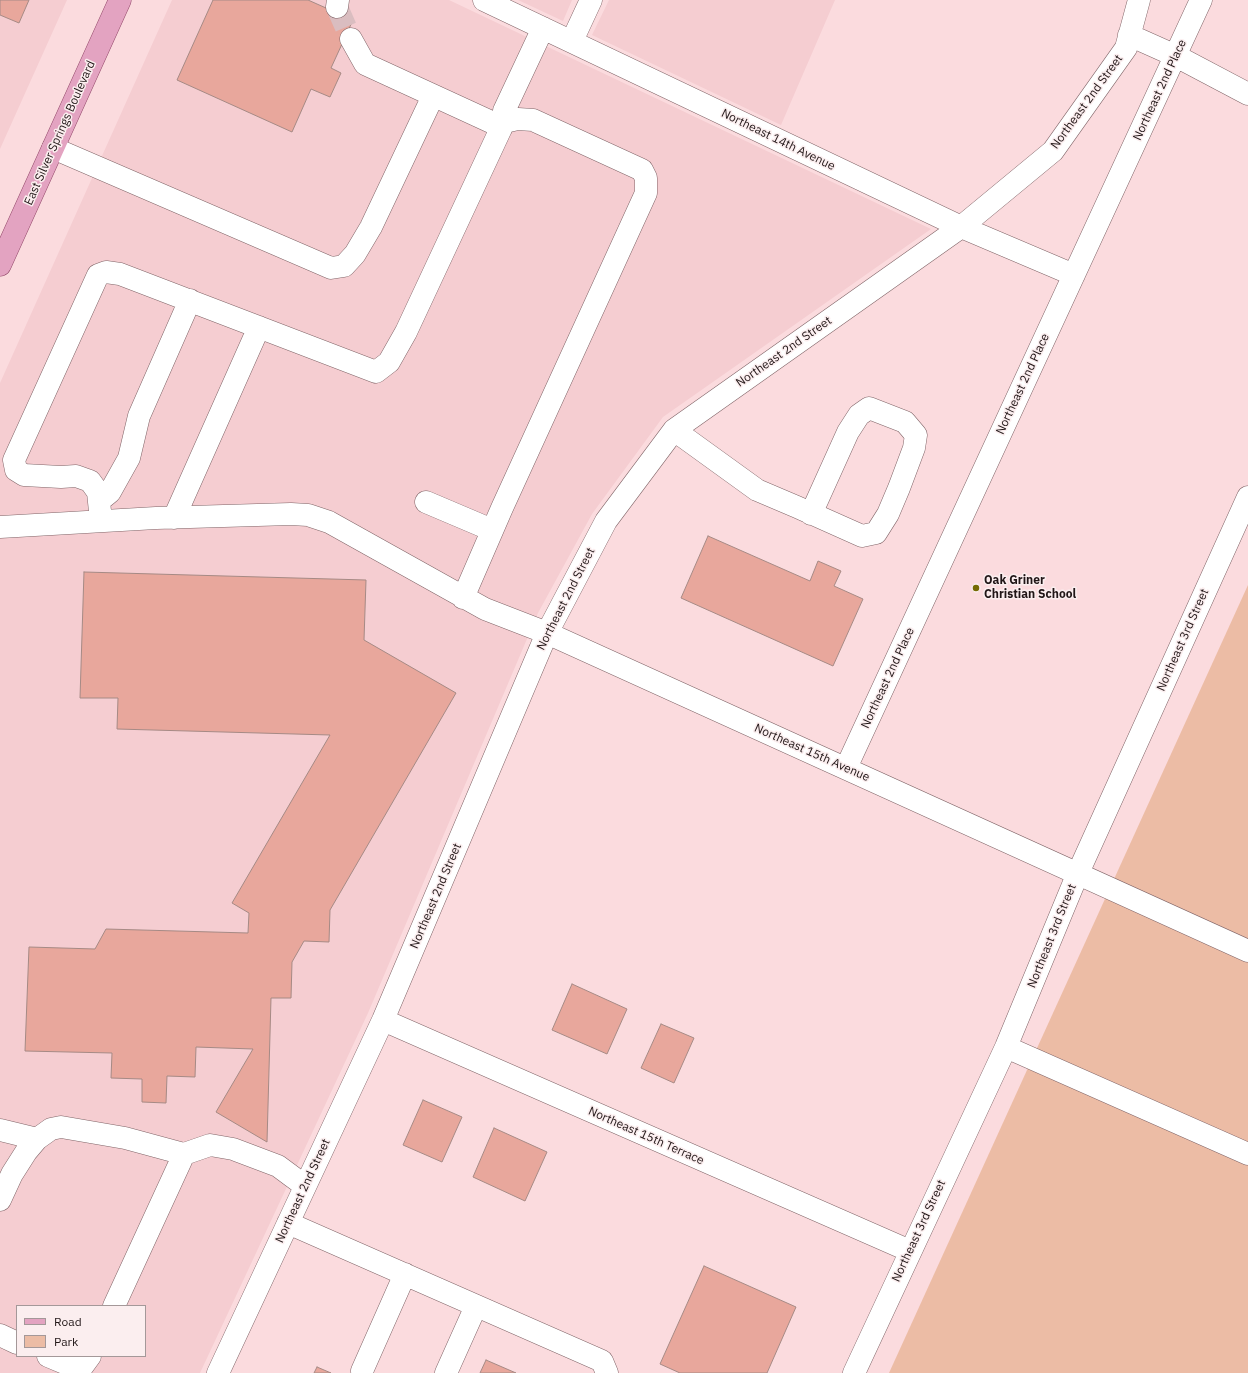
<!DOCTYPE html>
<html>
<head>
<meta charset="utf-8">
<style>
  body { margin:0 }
  #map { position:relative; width:1248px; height:1373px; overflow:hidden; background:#fbdbde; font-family:"IBM Plex Sans",sans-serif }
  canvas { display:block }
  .legend { position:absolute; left:16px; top:1305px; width:130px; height:52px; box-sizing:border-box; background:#fbeeef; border:1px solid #a49899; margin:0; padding:5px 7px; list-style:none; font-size:12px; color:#211617 }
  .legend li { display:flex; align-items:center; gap:8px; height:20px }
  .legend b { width:20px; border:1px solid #a49899 }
</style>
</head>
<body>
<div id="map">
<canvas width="1248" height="1373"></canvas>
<ul class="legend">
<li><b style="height:5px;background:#e3a3c1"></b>Road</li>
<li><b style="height:11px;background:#ecbca5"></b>Park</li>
</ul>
</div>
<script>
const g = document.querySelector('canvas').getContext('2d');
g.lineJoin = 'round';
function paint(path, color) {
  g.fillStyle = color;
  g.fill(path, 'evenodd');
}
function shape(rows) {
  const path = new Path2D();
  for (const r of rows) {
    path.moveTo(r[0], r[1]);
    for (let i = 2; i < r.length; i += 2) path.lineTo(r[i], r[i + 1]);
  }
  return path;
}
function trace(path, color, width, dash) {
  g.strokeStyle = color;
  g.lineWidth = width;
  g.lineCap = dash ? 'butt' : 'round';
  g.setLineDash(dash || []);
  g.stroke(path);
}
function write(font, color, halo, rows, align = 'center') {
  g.font = font + ' "IBM Plex Sans",sans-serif';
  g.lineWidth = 3;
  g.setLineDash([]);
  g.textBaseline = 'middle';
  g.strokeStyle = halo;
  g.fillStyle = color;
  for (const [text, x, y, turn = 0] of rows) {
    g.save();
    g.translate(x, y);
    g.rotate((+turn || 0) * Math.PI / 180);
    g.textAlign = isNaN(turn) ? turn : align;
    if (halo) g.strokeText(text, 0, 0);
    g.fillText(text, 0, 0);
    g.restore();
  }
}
paint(shape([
  [0,0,67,0,0,149],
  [172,0,449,0,931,229,663,417,592,514,538,613,368,1013,200,1373,0,1373,0,383],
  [17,1306,145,1306,145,1356,17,1356],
  [518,0,572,0,563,21],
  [609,0,835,0,781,125,592,35]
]), '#f5cdd1');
paint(shape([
  [1248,585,1248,1373,889,1373]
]), '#ecbca5');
const building = shape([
  [0,0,29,0,19,23,0,15,0,0],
  [213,0,308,0,353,20,331,68,341,73,330,97,311,89,292,132,177,80,213,0],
  [708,536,810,581,818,561,841,571,834,586,863,599,833,666,681,598,708,536],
  [84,572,366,580,364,640,456,693,330,910,329,942,304,941,292,962,291,998,271,998,267,1142,216,1112,253,1049,196,1047,195,1077,167,1076,166,1103,142,1102,142,1079,111,1078,112,1053,25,1051,29,947,95,949,106,929,248,933,249,913,232,903,330,735,117,729,118,698,80,698,84,572],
  [572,984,627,1009,607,1054,552,1030,572,984],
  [661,1024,694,1038,674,1083,641,1068,661,1024],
  [423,1100,462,1117,442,1162,403,1145,423,1100],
  [494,1128,547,1152,525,1201,473,1177,494,1128],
  [704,1266,796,1307,767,1373,680,1373,660,1364,704,1266],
  [486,1360,516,1373,480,1373,486,1360],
  [317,1367,331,1373,314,1373,317,1367]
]);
paint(building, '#e8a79c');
trace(building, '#a68a85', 1);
trace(shape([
  [337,7,351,39]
]), '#dabdc0', 22, [22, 11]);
const minor = shape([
  [484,0,961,227,1074,275],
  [337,7,338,0],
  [1129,35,1176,56,1248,94],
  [351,39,365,64,502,127,504,111,543,28],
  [572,41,591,0],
  [53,148,331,268,344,266,355,254,371,227,433,96],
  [674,430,757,490,797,507,862,536,876,533,888,514,899,488,914,448,916,435,905,422,869,408,859,415,848,432,811,514],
  [99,501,110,492,129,458,139,416,190,300],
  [426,502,492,530],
  [174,518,259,327],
  [101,521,98,492,90,481,76,476,61,477,24,475,16,470,14,460,98,275,106,272,120,274,376,372,389,362,406,332,504,122,518,119,533,120,642,170,646,178,646,193,502,508,463,598],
  [0,527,156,518,291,514,308,515,329,522,485,609,547,633,1248,951],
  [846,768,1201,0],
  [383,1020,910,1251],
  [1006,1047,1248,1154],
  [0,1130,37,1139],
  [0,1200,12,1174,26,1152,37,1139,51,1129,61,1127,125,1138,184,1154,210,1145,233,1149,278,1166,305,1186],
  [288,1223,602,1361,607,1373],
  [114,1306,184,1154],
  [0,1335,17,1343],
  [48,1356,74,1367,82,1367,90,1356],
  [362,1371,405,1274],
  [218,1373,383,1020,547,633,606,521,674,430,961,227,1053,151,1126,48,1139,0],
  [446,1373,476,1306],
  [854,1373,1006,1047,1078,873,1248,497]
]);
const major = shape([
  [0,265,120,0]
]);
trace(minor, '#806568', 23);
trace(major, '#93496a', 23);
trace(minor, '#fff', 22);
trace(major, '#e3a3c1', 22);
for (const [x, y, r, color] of [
  [976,588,4,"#756a02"]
]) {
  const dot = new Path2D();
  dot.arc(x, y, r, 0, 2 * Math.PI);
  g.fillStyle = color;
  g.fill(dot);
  trace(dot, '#fbeeef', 1.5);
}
write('12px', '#211617', '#fbeeef', [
  ["Northeast 2nd Place",1160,90,-65],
  ["Northeast 2nd Street",1087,102,-54],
  ["East Silver Springs Boulevard",60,133,-66],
  ["Northeast 14th Avenue",778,140,26],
  ["Northeast 2nd Street",784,352,-35],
  ["Northeast 2nd Place",1023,384,-65],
  ["Northeast 2nd Street",566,599,-63],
  ["Northeast 3rd Street",1183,640,-66],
  ["Northeast 2nd Place",888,678,-65],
  ["Northeast 15th Avenue",812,753,24],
  ["Northeast 2nd Street",436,896,-67],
  ["Northeast 3rd Street",1052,936,-68],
  ["Northeast 15th Terrace",646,1136,24],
  ["Northeast 2nd Street",303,1191,-65],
  ["Northeast 3rd Street",919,1231,-65]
]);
write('bold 12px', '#211617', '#fbeeef', [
  ["Oak Griner",984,581],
  ["Christian School",984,595]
], 'left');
</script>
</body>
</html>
